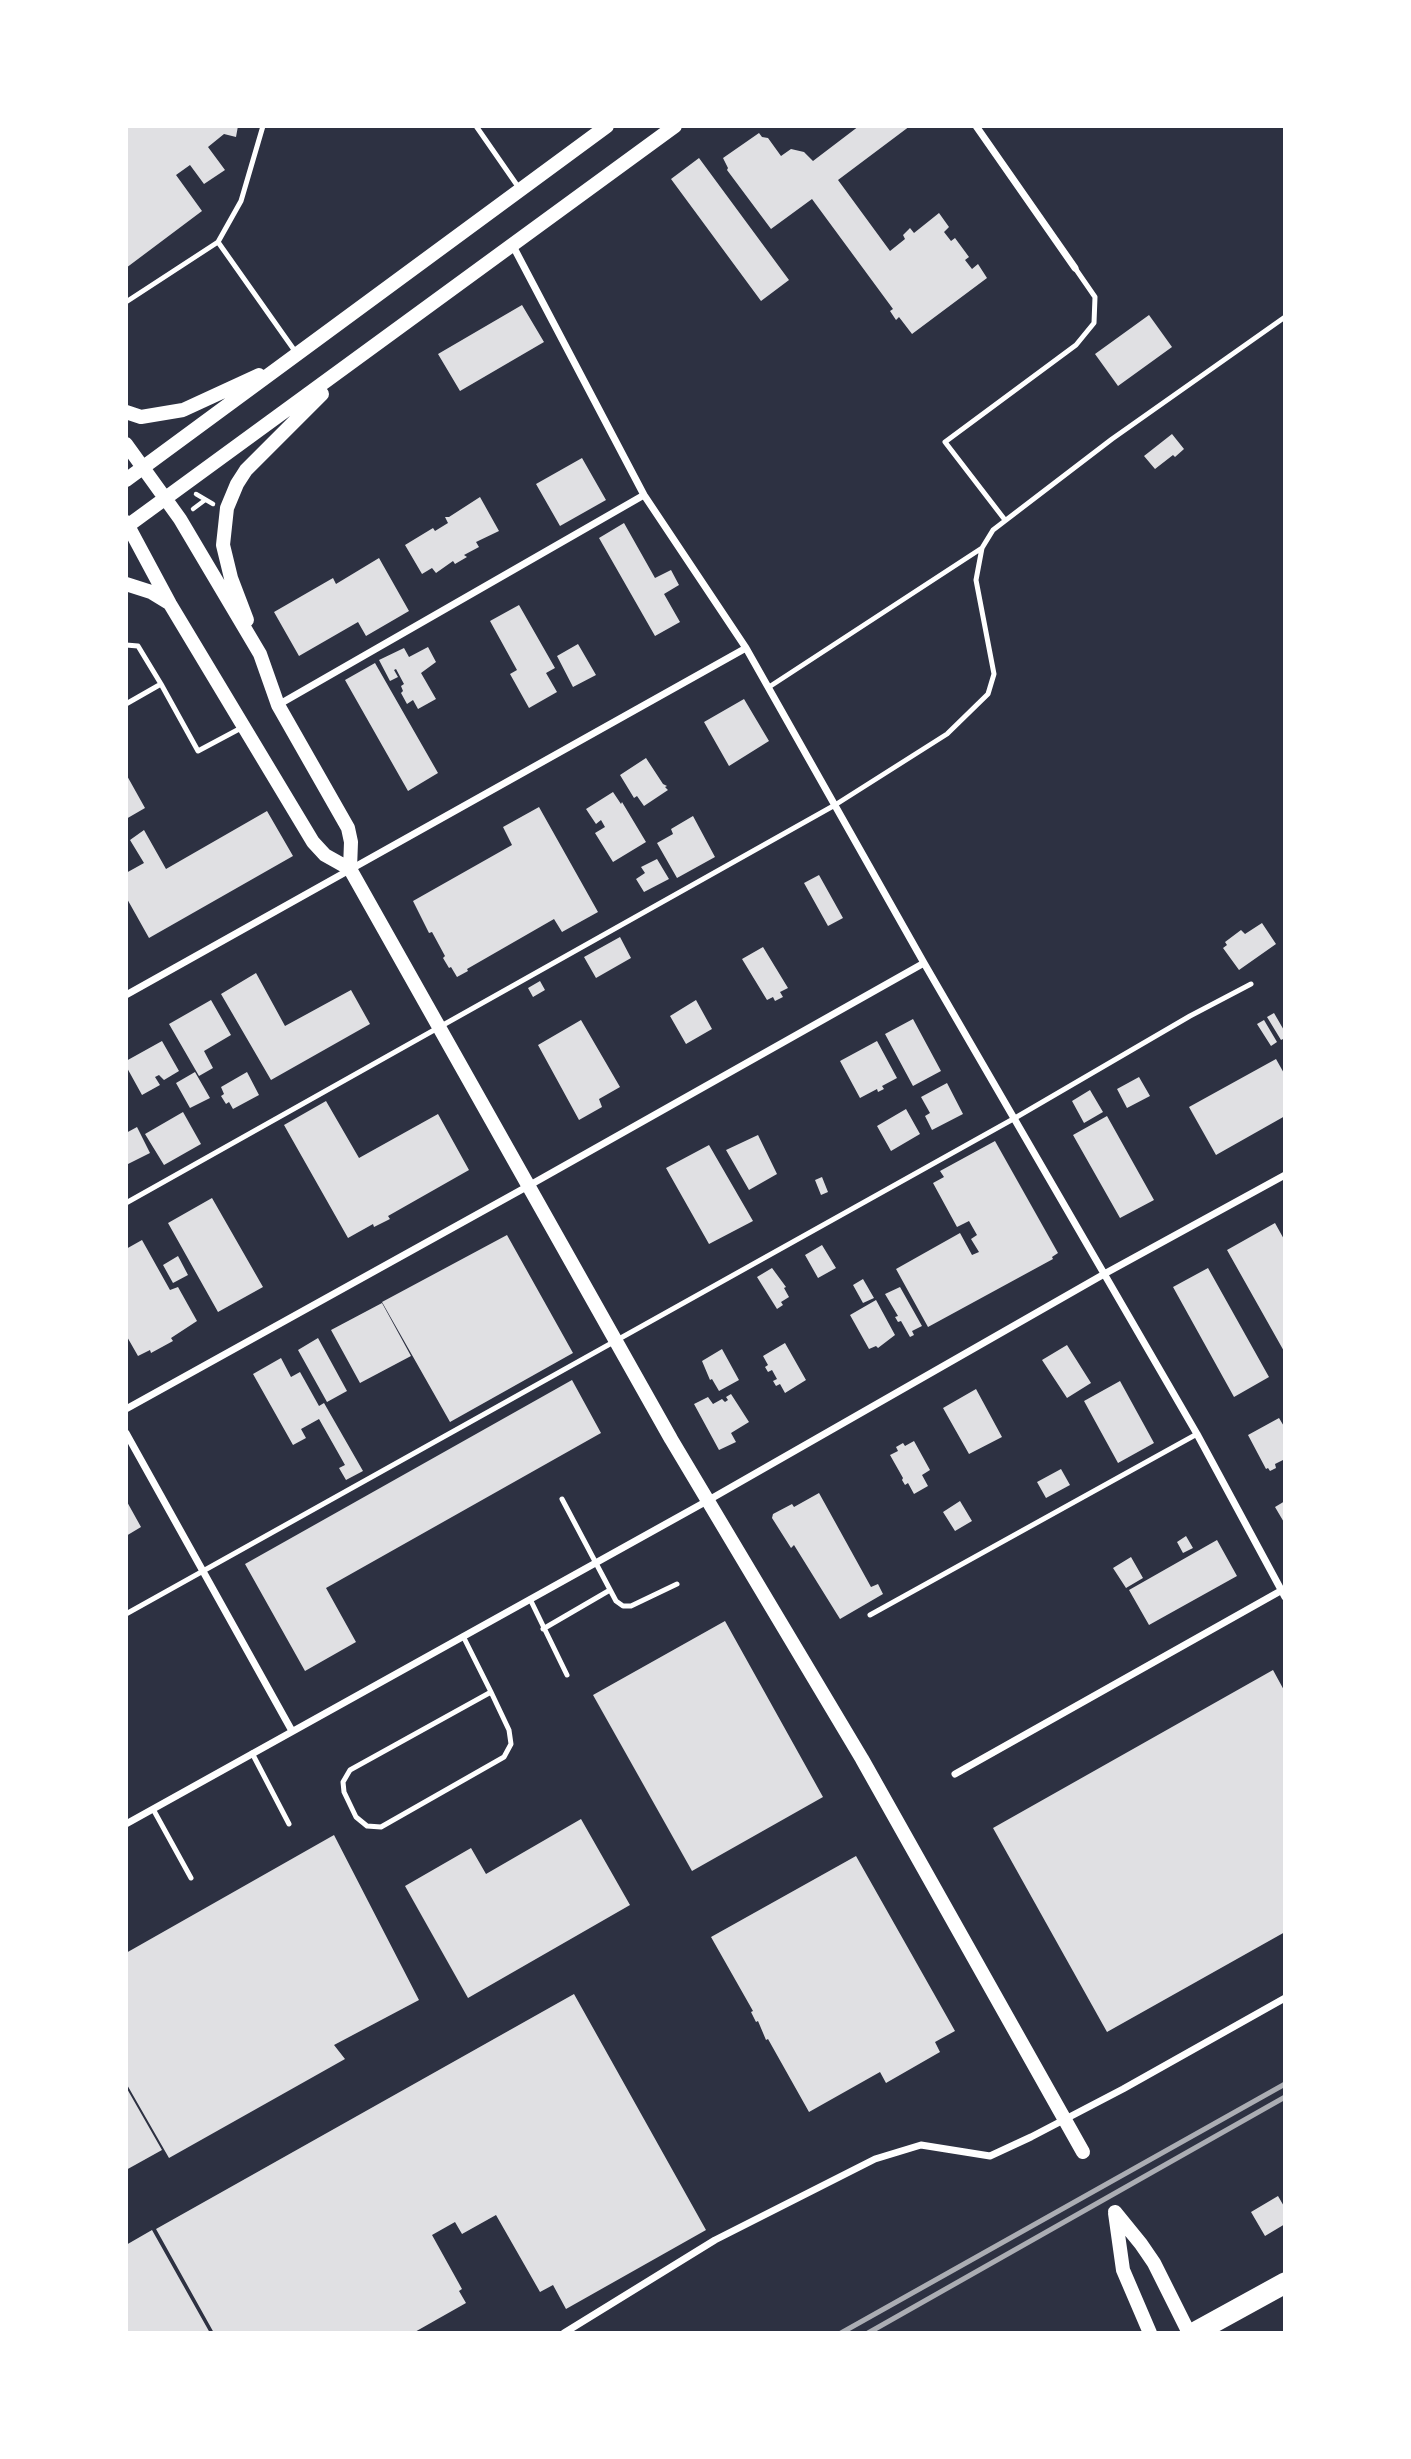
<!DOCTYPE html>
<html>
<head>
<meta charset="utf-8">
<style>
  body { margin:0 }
  #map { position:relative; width:1411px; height:2459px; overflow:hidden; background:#2d3142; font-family:"Fira Sans",sans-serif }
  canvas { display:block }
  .frame { position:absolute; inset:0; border:128px solid #fff; pointer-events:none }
</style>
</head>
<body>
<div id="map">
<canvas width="1411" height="2459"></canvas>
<div class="frame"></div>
</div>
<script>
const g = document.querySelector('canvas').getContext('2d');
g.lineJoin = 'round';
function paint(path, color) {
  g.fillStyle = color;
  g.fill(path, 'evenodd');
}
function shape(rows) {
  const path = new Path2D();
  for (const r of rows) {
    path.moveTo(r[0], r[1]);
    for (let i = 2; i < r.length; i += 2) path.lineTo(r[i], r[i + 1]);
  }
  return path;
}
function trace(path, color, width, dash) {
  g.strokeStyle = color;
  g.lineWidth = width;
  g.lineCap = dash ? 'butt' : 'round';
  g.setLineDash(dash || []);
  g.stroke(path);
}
paint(shape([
  [126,126,238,126,236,137,224,134,208,147,225,170,204,184,190,165,176,175,202,211,126,268],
  [859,126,910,126,838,180,890,251,905,239,903,235,910,228,914,233,939,213,949,227,944,232,951,241,955,238,969,257,965,260,972,269,978,264,987,278,912,334,899,317,896,320,890,311,893,309,812,199,771,229,727,170,728,168,723,158,759,133,762,137,768,138,781,156,791,149,804,152,813,161],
  [699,158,789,280,761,301,671,179],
  [522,305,544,342,460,391,438,354],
  [1149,315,1172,347,1118,386,1095,354],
  [1172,434,1184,449,1175,457,1173,455,1155,469,1144,456],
  [582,458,606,500,560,526,536,484],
  [480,497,499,531,476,542,479,547,464,555,467,557,455,564,453,561,436,573,432,568,422,574,405,545,433,528,435,531,448,523,445,517,449,517],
  [624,523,655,578,671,570,679,585,664,594,680,622,655,636,599,538],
  [379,558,409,611,366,636,358,622,299,656,274,612,333,578,336,584],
  [519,605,555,668,546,673,557,692,529,708,510,674,517,670,490,621],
  [578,644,596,675,573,687,557,656],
  [428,647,436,662,421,673,436,699,418,709,413,700,407,704,401,693,403,691,401,686,404,684,396,669,394,670,398,677,390,681,379,660,404,648,409,657],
  [375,663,438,773,408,791,345,680],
  [744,699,769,741,729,766,704,722],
  [646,758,663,784,667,786,665,787,668,790,644,806,637,796,634,798,620,775],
  [126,774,145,808,126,819],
  [613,792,621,804,622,802,646,842,613,862,595,833,605,827,601,820,596,824,586,809],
  [539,807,598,912,562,932,554,919,467,969,468,971,457,977,451,967,449,968,443,958,445,956,432,932,429,933,413,901,512,845,503,827],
  [267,811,293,856,149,938,126,897,126,873,144,863,130,840,144,830,166,869],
  [693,816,715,857,677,878,657,843,673,834,671,829],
  [657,859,669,879,644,892,636,879,645,873,641,867],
  [819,875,843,918,828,926,804,883],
  [1262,923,1276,944,1239,970,1223,948,1227,945,1225,942,1241,930,1245,934],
  [620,937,631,958,596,978,584,957],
  [763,947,788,988,780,992,783,997,775,1001,773,997,767,1000,742,959],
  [256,973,285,1026,351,990,370,1024,271,1080,221,994],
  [540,981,545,990,533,997,528,988],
  [211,1000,231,1035,204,1051,213,1068,199,1076,169,1024],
  [696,1000,712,1029,686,1044,670,1016],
  [1274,1013,1285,1032,1285,1038,1281,1040,1267,1017],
  [913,1019,941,1071,913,1086,885,1034],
  [581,1020,620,1087,599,1099,602,1107,579,1120,538,1045],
  [1264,1020,1277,1042,1271,1046,1257,1024],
  [162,1041,179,1071,164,1080,159,1075,155,1077,160,1085,142,1095,126,1066,126,1061],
  [877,1041,897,1078,882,1086,884,1089,878,1092,877,1089,860,1098,840,1061],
  [1276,1059,1285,1075,1285,1116,1216,1155,1189,1107],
  [195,1072,210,1098,190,1108,176,1083],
  [247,1072,259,1095,233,1109,229,1102,226,1104,221,1096,224,1094,221,1087],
  [1139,1077,1150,1096,1127,1108,1117,1089],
  [947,1083,963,1114,932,1130,925,1116,930,1113,921,1097],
  [1090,1090,1103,1112,1084,1123,1072,1101],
  [326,1101,359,1158,438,1114,469,1170,388,1216,390,1219,374,1227,373,1224,348,1238,284,1125],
  [906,1109,920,1134,891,1151,877,1126],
  [183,1112,201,1144,164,1165,145,1134],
  [1107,1116,1154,1200,1120,1218,1073,1135],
  [137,1127,150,1153,126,1165,126,1133],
  [758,1135,777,1174,749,1190,726,1150],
  [995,1141,1058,1253,1052,1257,1053,1259,928,1327,896,1269,960,1233,972,1255,979,1252,971,1239,977,1235,969,1221,957,1227,933,1183,944,1177,940,1171],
  [709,1145,753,1221,709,1244,666,1168],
  [822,1177,828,1192,821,1195,815,1180],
  [212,1198,263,1287,218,1312,168,1223],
  [1275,1223,1285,1241,1285,1353,1227,1250],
  [507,1235,573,1353,450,1422,382,1302],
  [142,1240,170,1290,178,1287,197,1321,171,1338,173,1341,151,1353,150,1350,138,1356,126,1335,126,1249],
  [822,1245,836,1268,818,1278,805,1255],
  [178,1256,188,1275,173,1283,163,1265],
  [772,1268,786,1287,784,1288,789,1297,781,1302,783,1305,777,1309,757,1277],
  [1208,1268,1269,1377,1234,1397,1173,1287],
  [863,1279,874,1298,863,1303,853,1285],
  [900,1287,922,1326,912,1331,914,1335,910,1337,901,1321,898,1322,895,1317,898,1316,885,1294],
  [876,1300,895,1335,878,1348,876,1346,869,1349,850,1315],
  [382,1303,411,1356,360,1383,331,1330],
  [318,1338,347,1391,327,1402,298,1350],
  [785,1343,806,1380,785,1393,780,1384,776,1386,773,1381,777,1379,772,1370,768,1372,765,1367,768,1365,763,1356],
  [1067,1345,1091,1383,1067,1398,1042,1360],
  [722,1349,739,1380,719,1391,712,1379,710,1380,702,1361],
  [281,1358,291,1377,300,1372,319,1406,324,1403,363,1471,346,1480,339,1468,345,1465,319,1419,301,1429,306,1438,293,1445,253,1374],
  [572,1380,601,1433,326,1588,356,1642,305,1671,245,1564],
  [1120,1381,1154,1443,1118,1463,1084,1401],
  [976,1389,1002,1437,969,1454,943,1408],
  [731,1394,749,1422,731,1433,736,1442,719,1450,694,1404,708,1397,713,1404,722,1399,725,1402,728,1400,726,1397],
  [1279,1418,1285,1428,1285,1459,1275,1464,1276,1468,1270,1471,1268,1468,1266,1469,1248,1435],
  [914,1441,930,1470,922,1475,928,1486,914,1494,908,1483,905,1485,902,1480,903,1478,890,1455,898,1451,896,1447,903,1443,905,1446],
  [1061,1469,1070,1485,1046,1498,1037,1482],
  [819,1493,871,1587,878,1584,883,1594,840,1619,794,1545,791,1548,772,1518,773,1514,792,1504,794,1507],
  [126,1500,141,1527,126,1536],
  [960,1501,972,1521,955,1531,943,1512],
  [1285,1501,1285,1524,1275,1507],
  [1186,1536,1193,1548,1183,1553,1177,1542],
  [1217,1540,1237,1576,1149,1625,1129,1590],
  [1131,1557,1143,1578,1126,1588,1113,1568],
  [725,1621,823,1797,692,1871,593,1695],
  [1273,1670,1285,1692,1285,1932,1107,2032,993,1828],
  [581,1819,630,1905,468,1998,405,1886,471,1848,486,1874],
  [334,1835,419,2000,334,2045,345,2059,169,2158,126,2083,126,1953],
  [856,1856,955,2031,935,2042,940,2052,886,2083,880,2072,809,2112,768,2039,766,2040,758,2021,756,2022,751,2012,753,2011,711,1937],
  [574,1994,706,2230,566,2309,553,2285,540,2292,496,2215,462,2234,455,2222,432,2235,462,2289,459,2291,466,2303,413,2333,214,2333,156,2229],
  [126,2087,162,2150,126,2170],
  [1278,2196,1285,2208,1285,2224,1265,2236,1251,2212],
  [152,2230,210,2333,126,2333,126,2245]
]), '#e0e0e3');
trace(shape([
  [196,494,213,504],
  [193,509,205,500]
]), '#fff', 4.5);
trace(shape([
  [476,126,519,188],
  [218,242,297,354],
  [126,302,218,242,241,201,263,126],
  [1005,520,945,442,1076,345,1094,323,1095,297,1075,268],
  [126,645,138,646,161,684],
  [769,687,982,548],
  [126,704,161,684,198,751,243,727],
  [126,1203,835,805,947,734,988,694,994,674,976,580,982,548,993,530,1112,439,1285,317],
  [562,1499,616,1601,623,1606,631,1606,677,1584],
  [530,1599,567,1675],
  [126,1614,1015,1118,1190,1016,1251,984],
  [870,1615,1197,1434],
  [543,1629,610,1590],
  [463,1636,491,1692,509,1730,511,1744,504,1757,381,1827,367,1826,356,1817,344,1792,343,1782,350,1770,491,1692],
  [252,1753,289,1824],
  [153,1809,191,1878]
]), '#fff', 5);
trace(shape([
  [976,126,1075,268],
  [513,246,644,495,746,648,924,963,1197,1434,1285,1597],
  [278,705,644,495],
  [126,995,746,648],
  [126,1409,530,1185,924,963],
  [126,1433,292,1731],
  [955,1774,1284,1589],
  [126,1824,707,1501,1106,1273,1285,1175],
  [564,2333,715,2240,875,2159,921,2145,990,2156,1031,2137,1123,2089,1285,1998]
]), '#fff', 7);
trace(shape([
  [126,412,141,417,183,410,259,375],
  [126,444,180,519,260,654,278,705,348,828,351,842,350,869,671,1439,862,1759,1083,2152],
  [126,480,607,126],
  [126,522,170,604,313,842,325,855,350,869],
  [126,527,675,126],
  [126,584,151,592,169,603],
  [247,620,231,578,223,545,227,508,237,484,246,470,322,394],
  [1115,2212,1141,2244,1154,2263,1189,2333],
  [1115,2213,1123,2270,1150,2333]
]), '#fff', 14);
trace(shape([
  [1194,2333,1285,2283]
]), '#fff', 21);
trace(shape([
  [841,2333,1285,2084],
  [868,2333,1285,2097]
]), '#abadb3', 5);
</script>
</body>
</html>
